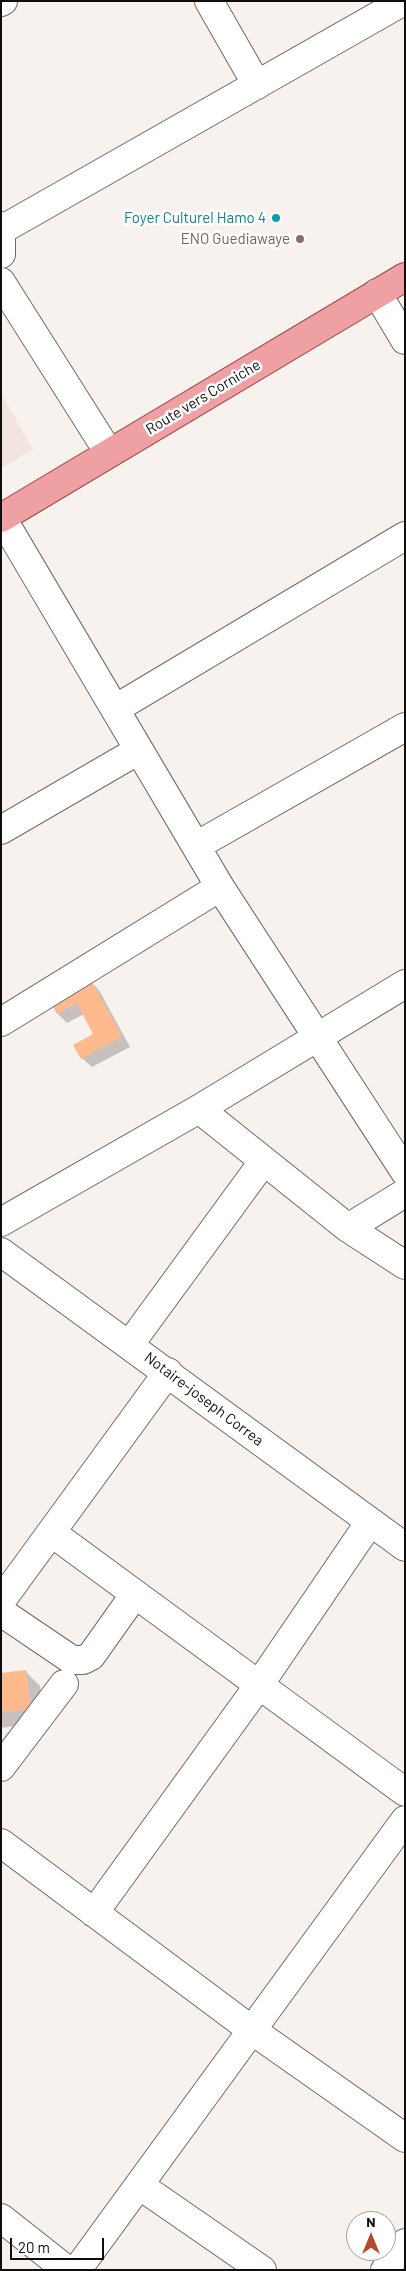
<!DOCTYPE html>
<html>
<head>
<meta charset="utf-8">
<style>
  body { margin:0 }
  #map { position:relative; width:406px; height:2271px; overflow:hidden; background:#f8f2ef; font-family:Barlow,sans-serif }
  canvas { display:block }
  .frame { position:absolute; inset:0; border:2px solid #0f0e0d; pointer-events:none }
  .north { position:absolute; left:346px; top:2211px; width:50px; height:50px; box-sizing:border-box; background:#fff; border:1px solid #9f9f9e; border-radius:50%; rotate:0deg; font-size:14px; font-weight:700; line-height:20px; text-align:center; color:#0f0e0d }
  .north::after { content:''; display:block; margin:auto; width:18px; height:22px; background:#b34b28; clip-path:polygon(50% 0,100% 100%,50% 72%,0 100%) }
  .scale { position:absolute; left:10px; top:2238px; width:94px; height:22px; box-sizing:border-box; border:2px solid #0f0e0d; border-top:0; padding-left:6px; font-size:15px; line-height:18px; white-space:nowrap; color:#0f0e0d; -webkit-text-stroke:4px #fff; paint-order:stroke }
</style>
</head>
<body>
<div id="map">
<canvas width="406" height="2271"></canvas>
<div class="frame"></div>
<div class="north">N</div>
<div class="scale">20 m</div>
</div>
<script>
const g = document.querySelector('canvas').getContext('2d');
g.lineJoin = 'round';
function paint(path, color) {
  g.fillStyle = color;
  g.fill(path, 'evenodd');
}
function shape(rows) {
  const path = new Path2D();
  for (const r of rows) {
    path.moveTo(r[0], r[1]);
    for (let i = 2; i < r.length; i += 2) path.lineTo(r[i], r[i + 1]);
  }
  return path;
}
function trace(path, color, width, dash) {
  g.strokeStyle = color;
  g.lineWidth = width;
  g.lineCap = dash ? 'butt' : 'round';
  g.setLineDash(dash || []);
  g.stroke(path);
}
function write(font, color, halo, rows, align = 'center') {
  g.font = font + ' Barlow,sans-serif';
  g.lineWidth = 5;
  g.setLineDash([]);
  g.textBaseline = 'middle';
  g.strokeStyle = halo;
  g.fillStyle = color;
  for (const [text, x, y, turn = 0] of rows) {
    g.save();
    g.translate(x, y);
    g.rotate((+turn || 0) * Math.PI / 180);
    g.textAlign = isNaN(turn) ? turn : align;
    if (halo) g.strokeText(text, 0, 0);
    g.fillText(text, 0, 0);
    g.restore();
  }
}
paint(shape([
  [1,393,33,450,1,468]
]), '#f2e5de');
paint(shape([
  [89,980,99,990,130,1047,92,1067,82,1058,95,1035,84,1014,67,1023,58,1014,51,1000],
  [26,1672,40,1686,44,1722,1,1728,1,1674]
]), '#0003');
paint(shape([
  [90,978,122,1037,81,1059,73,1045,93,1034,77,1003,57,1014,49,1000],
  [26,1670,31,1709,1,1712,1,1673]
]), '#feba8d');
const minor = shape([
  [209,1,257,85],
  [1,2,3,1],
  [1,226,1,254],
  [3,229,404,1],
  [1,282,109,453],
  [377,293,405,340],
  [2,518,220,887,405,1172],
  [115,709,405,536],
  [1,830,139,750],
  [196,846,405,727],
  [1,1022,220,887],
  [199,1109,348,1228,405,1265],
  [1,1222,199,1109,405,984],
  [348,1228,405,1193],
  [1,1252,405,1547],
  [130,1344,263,1162],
  [52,1533,405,1792],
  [1,1601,168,1372],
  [1,1612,72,1660,83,1660,91,1656,135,1594],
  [1,1767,64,1684],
  [1,1843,253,2031,405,2138],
  [94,1913,259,1685,370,1522],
  [139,2185,262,2270],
  [1,2218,67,2270],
  [77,2270,405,1820],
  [385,2270,405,2243]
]);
const major = shape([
  [1,518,405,277]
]);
trace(minor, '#6f6a67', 30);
trace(major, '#9a4346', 30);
trace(minor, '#fff', 28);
trace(major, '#efa0a2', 28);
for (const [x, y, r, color] of [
  [276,218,5,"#0f9aa8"],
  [300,239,5,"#8d6e63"]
]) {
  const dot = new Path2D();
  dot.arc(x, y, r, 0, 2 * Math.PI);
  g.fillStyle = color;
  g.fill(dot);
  trace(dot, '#fff', 2);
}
write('15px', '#0d838f', '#fff', [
  ["Foyer Culturel Hamo 4",266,218]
], 'right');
write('15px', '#785e54', '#fff', [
  ["ENO Guediawaye",290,239]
], 'right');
write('15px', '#0f0e0d', '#fff', [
  ["Route vers Corniche",203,397,-31],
  ["Notaire-joseph Correa",204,1399,37]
]);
</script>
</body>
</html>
